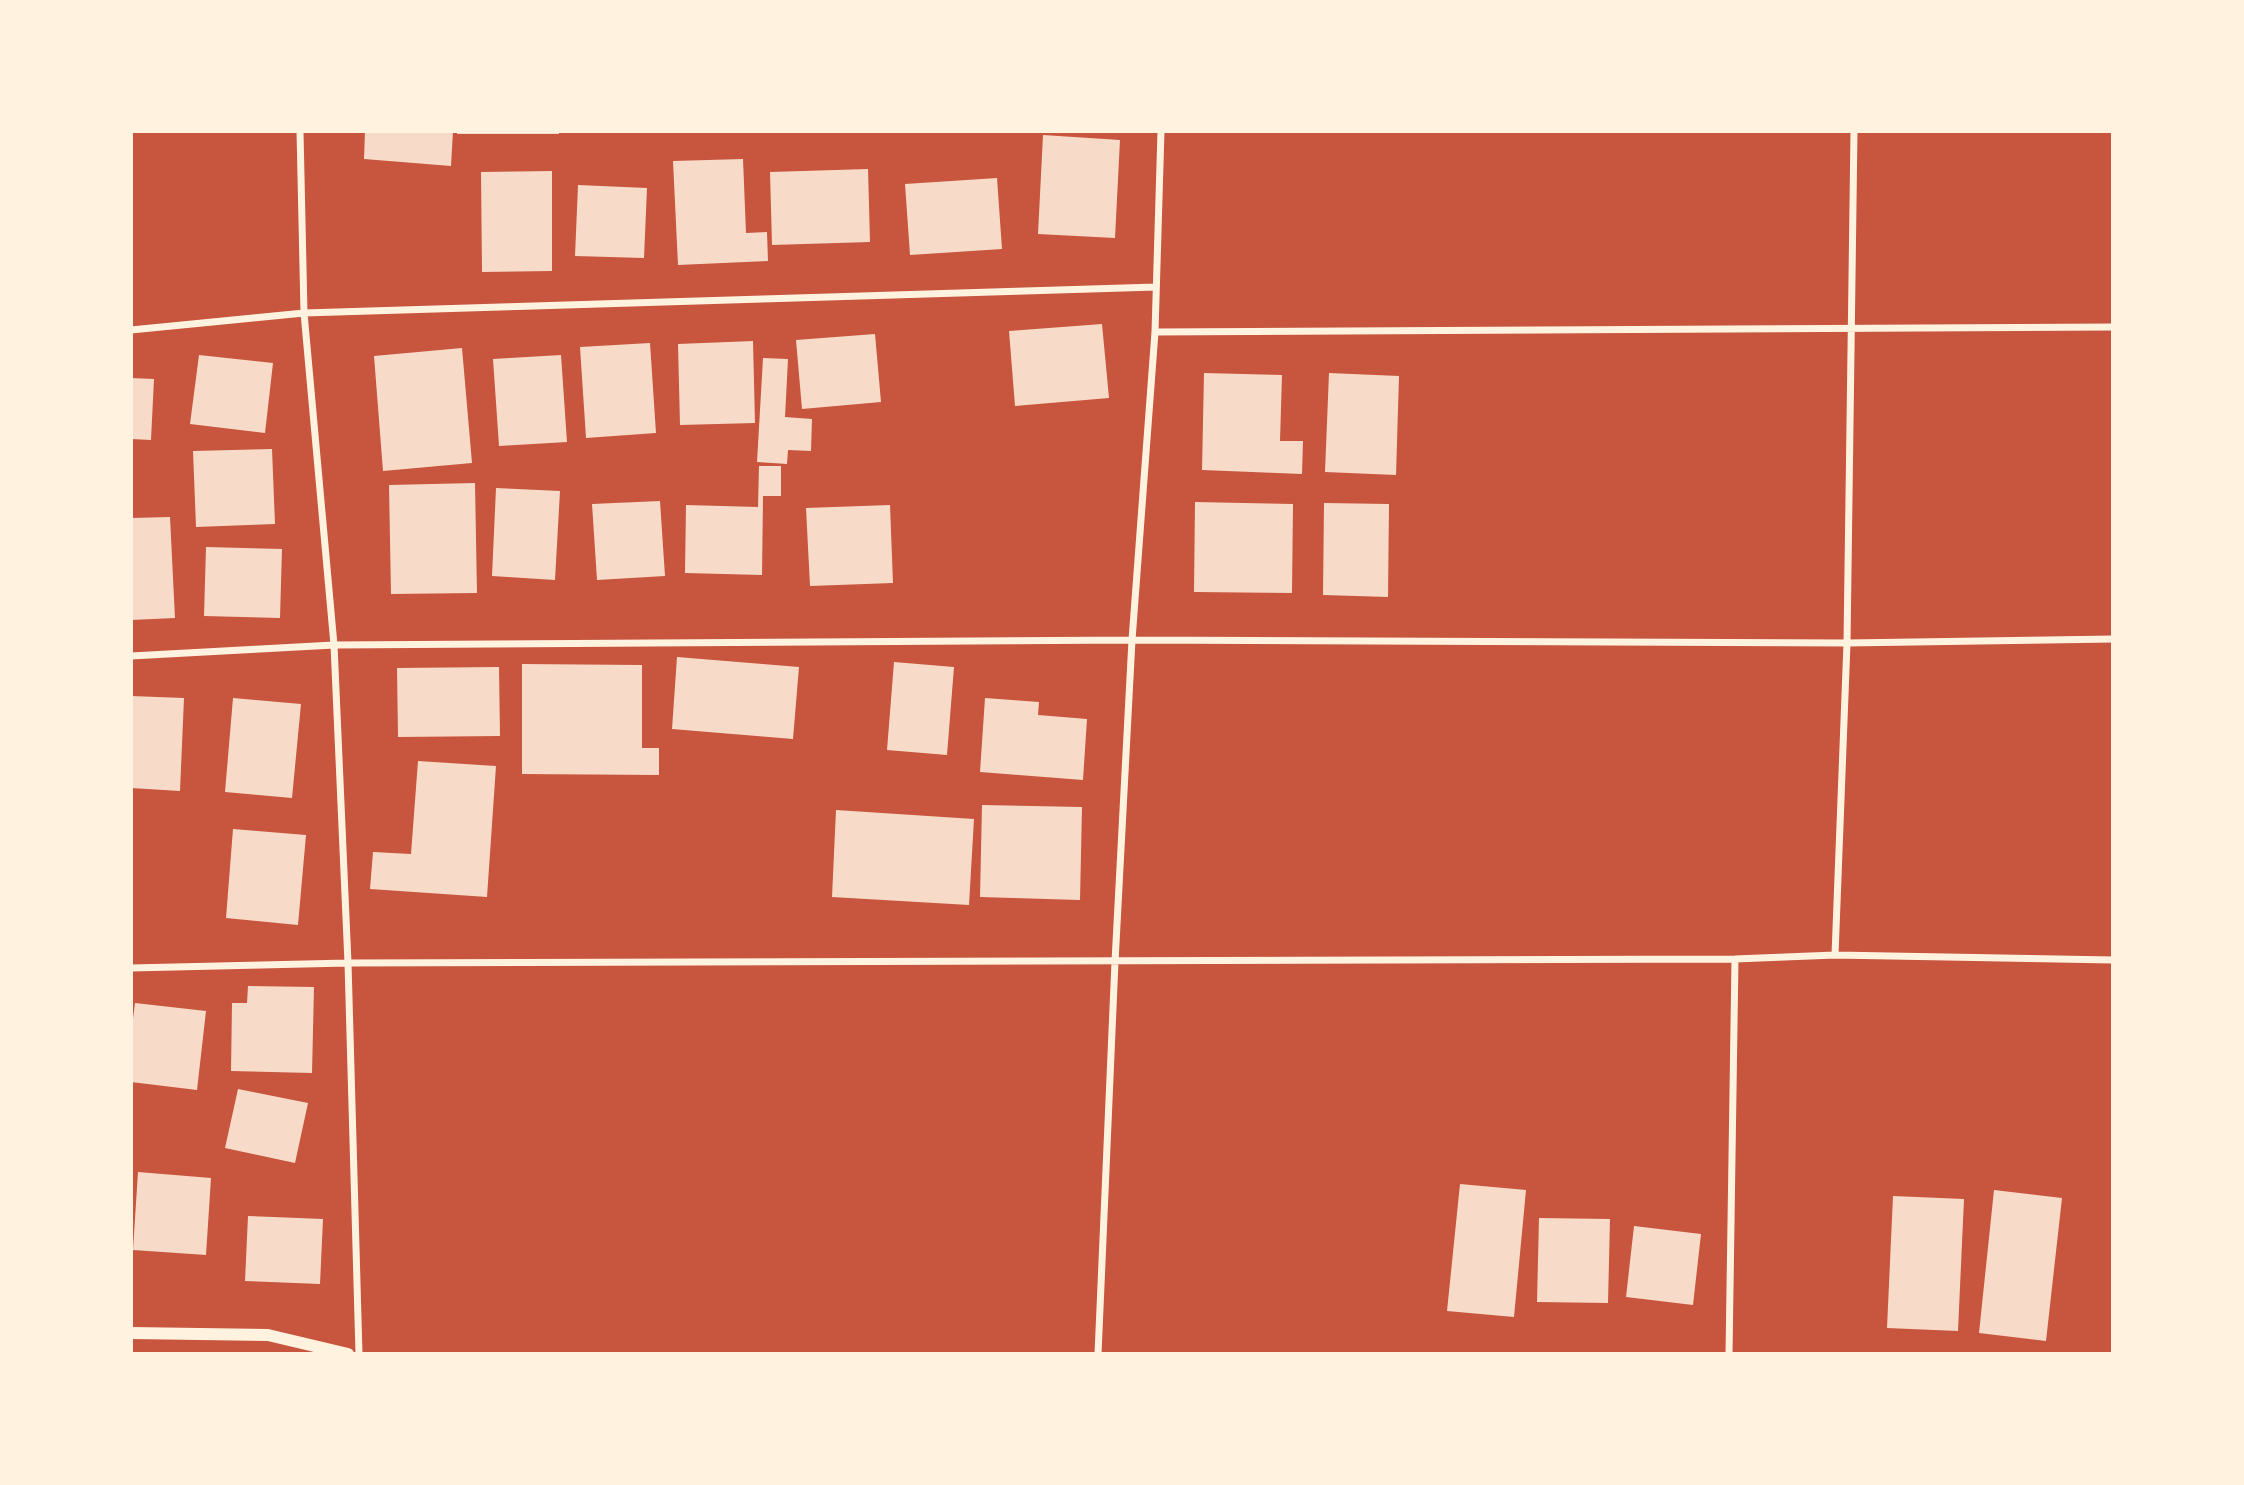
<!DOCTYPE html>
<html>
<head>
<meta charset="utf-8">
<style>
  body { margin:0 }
  #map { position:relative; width:2244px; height:1485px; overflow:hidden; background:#c8553d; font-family:"Titillium Web",sans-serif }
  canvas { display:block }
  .frame { position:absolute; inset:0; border:133px solid #fff3e0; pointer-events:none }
</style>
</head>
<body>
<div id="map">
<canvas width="2244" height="1485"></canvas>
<div class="frame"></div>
</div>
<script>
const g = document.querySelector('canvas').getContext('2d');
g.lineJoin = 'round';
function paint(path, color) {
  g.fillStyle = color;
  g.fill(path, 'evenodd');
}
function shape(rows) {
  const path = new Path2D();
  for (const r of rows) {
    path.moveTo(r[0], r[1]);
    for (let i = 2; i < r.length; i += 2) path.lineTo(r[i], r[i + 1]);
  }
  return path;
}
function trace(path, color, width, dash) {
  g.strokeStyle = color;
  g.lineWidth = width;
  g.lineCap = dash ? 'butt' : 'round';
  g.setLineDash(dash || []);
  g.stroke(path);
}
paint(shape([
  [365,131,453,131,451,166,364,159],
  [457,131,559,131,559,134,457,134],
  [1043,135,1120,140,1115,238,1038,234],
  [743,159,746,233,767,232,768,261,678,265,673,161],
  [868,169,870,242,772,245,770,172],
  [552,171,552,271,482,272,481,172],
  [997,178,1002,249,910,255,905,184],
  [578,185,647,188,644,258,575,256],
  [1102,324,1109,398,1015,406,1009,331],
  [875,334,881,402,802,409,796,340],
  [753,341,755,423,680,425,678,344],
  [650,343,656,433,586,438,580,347],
  [462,348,472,463,383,471,374,356],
  [199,355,273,363,265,433,190,424],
  [561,355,567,442,499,446,493,359],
  [763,358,788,359,785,417,812,419,811,451,788,450,787,464,757,462],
  [1204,373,1282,375,1280,441,1303,441,1302,474,1202,470],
  [1329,373,1399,376,1396,475,1325,472],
  [131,378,154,379,151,440,131,439],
  [272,449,275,524,196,527,193,451],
  [759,466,781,466,781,496,763,496,762,575,685,573,686,505,758,507],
  [475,483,477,593,391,594,389,485],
  [496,488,560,491,555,580,492,576],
  [660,501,665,576,597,580,592,504],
  [1195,502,1293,504,1292,593,1194,592],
  [1324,503,1389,504,1388,597,1323,595],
  [890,505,893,583,810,586,806,508],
  [170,517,175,618,131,620,131,518],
  [206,547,282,549,280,618,204,616],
  [677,657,799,667,793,739,672,729],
  [894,662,954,667,947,755,887,750],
  [522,664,642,665,642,748,659,748,659,775,522,774],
  [499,667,500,736,398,737,397,668],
  [131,696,184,698,180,791,131,788],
  [233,698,301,704,292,798,225,792],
  [985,698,1039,702,1038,715,1087,719,1083,780,980,772],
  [418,761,496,766,487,897,370,889,373,852,411,854],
  [982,805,1082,807,1080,900,980,897],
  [836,810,974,819,969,905,832,897],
  [233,829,306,835,298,925,226,918],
  [248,986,314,987,312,1073,231,1071,232,1003,247,1003],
  [135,1003,206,1011,197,1090,131,1082,131,1035],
  [238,1089,308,1103,295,1163,225,1148],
  [138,1172,211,1178,206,1255,133,1250],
  [1460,1184,1526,1190,1514,1317,1447,1311],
  [1994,1190,2062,1198,2046,1341,1979,1333],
  [1893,1196,1964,1199,1958,1331,1887,1328],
  [248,1216,323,1219,320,1284,245,1281],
  [1539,1218,1610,1219,1608,1303,1537,1302],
  [1634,1226,1701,1234,1693,1305,1626,1297]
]), '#f7dbc8');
trace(shape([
  [300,131,304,313,334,645,348,963,359,1354],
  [131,330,304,313,1156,287],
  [1155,332,2113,327],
  [131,656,334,645,1132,640,1847,643,2113,639],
  [1835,955,1847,643,1854,131],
  [131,968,348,963,1735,959,1835,955,2113,960],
  [1098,1354,1115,962,1132,640,1155,332,1161,131],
  [1729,1354,1735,959]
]), '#fff3e0', 7);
trace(shape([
  [131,1333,268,1335,348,1354]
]), '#fff3e0', 12);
</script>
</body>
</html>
